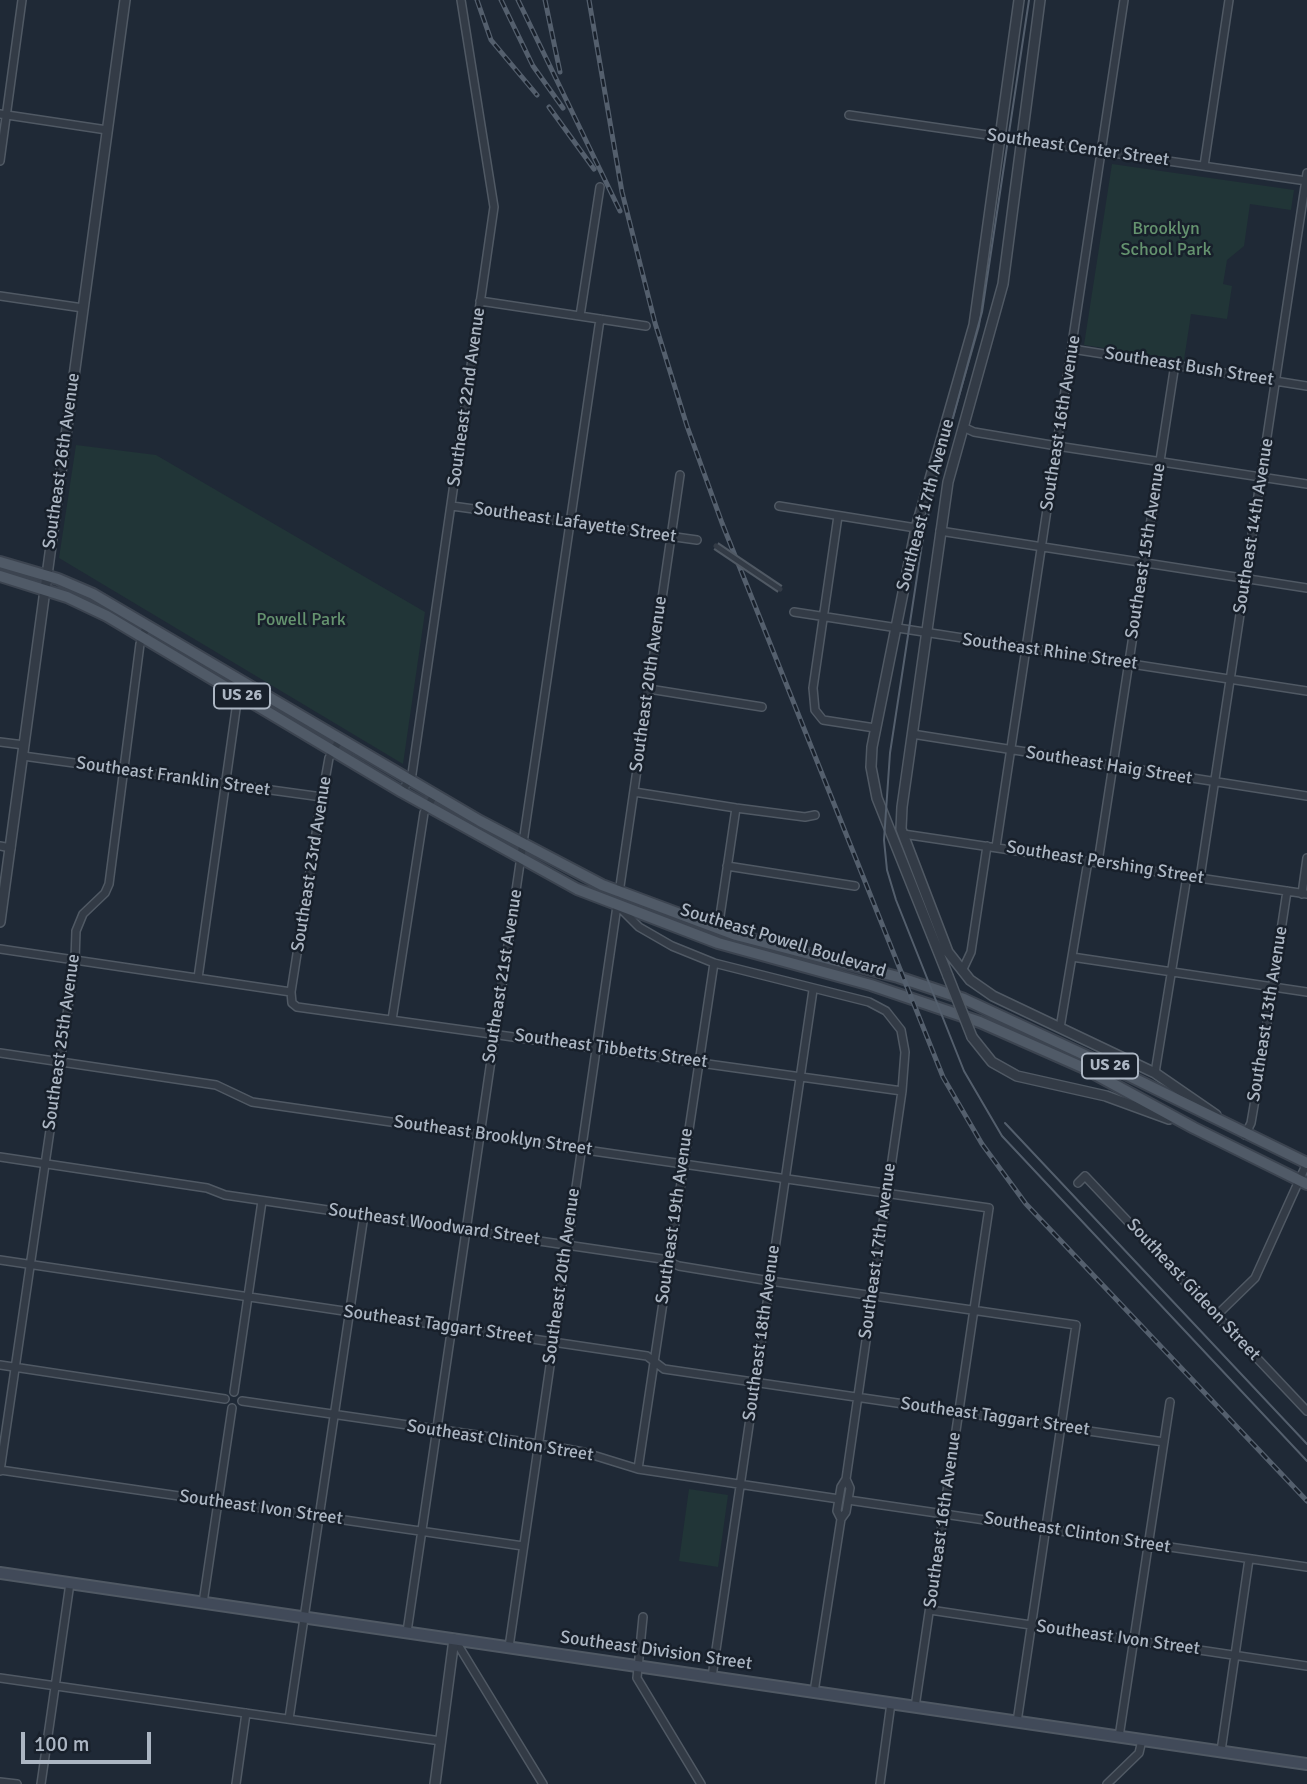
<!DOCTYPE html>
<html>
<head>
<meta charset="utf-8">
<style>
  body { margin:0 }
  #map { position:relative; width:1307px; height:1784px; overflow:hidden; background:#1f2936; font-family:Signika,sans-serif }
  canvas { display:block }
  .scale { position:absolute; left:21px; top:1732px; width:130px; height:32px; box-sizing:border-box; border:4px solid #acb6c3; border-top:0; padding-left:9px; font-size:21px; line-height:24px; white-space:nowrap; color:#acb6c3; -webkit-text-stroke:5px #18202b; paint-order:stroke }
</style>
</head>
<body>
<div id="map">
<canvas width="1307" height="1784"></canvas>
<div class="scale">100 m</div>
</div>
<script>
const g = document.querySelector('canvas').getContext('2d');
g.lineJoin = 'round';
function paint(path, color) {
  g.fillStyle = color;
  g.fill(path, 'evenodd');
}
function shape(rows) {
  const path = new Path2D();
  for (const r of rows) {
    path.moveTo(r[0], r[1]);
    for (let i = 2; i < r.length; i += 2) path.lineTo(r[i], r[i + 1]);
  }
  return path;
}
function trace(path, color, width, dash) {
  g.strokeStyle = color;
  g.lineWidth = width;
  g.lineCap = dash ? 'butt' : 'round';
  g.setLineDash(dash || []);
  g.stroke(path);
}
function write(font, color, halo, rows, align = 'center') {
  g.font = font + ' Signika,sans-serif';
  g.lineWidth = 5;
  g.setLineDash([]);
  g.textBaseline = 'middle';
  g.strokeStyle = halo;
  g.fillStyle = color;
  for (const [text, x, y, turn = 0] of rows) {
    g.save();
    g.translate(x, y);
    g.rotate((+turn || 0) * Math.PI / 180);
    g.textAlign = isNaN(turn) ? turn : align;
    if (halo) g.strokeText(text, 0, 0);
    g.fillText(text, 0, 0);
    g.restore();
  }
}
paint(shape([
  [1112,164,1294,190,1291,210,1250,204,1244,246,1227,260,1223,284,1232,286,1227,319,1191,314,1184,360,1084,345],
  [76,445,156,455,425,612,403,764,59,558],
  [689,1489,728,1495,718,1567,679,1561]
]), '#213537');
const minor = shape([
  [0,114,107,130],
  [849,115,1307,181],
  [0,161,22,0],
  [1204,166,1229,0],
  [0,296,83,308],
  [480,301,646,326],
  [580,316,600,187],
  [1072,349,1307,386],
  [963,427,974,432,1057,446,1307,484],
  [452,506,697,540],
  [779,506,916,528],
  [838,516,813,688,815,710,823,720,875,728],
  [940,531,1307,588],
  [794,612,1307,691],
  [649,689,762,707],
  [912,734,1307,796],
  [340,739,329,758,320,808,291,992,292,1003,297,1007,902,1091],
  [0,742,24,745],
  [23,756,322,797],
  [402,792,412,774,494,207,461,0],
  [634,792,736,808,805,817,815,815],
  [903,834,1307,894],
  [0,846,11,848],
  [996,847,1124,0],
  [1098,862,1175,364],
  [727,866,855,886],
  [1200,878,1307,173],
  [619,893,680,475],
  [1302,894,1307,858],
  [619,907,639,927,672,946,714,963,869,1002,886,1011,901,1030,905,1052,902,1091,846,1479,841,1487,837,1511,841,1519],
  [720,916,736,808],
  [0,949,291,992],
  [1072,957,1307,992],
  [962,971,971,952,987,846],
  [198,978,237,702,246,683],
  [392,1020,424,813,434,795],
  [1060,1028,1088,861],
  [0,1053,216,1085,252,1102,989,1208,915,1707],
  [1155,1073,1187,876],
  [1245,1135,1251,1123,1257,1088,1287,891],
  [0,1157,207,1188,225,1195,662,1259,679,1266,770,1281,1076,1325,1017,1722],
  [1078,1183,1085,1176,1307,1411],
  [0,1260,647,1356,664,1369,1164,1442],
  [1217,1315,1255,1278,1307,1163],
  [0,1365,225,1399],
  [234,1392,262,1201],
  [242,1401,539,1444,583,1452,638,1469,839,1499],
  [638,1469,714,963],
  [0,1470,523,1546],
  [0,1471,75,960,76,931,83,914,105,893,109,884,140,644,147,625],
  [848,1500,1307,1567],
  [203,1603,232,1408],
  [930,1610,1307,1666],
  [643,1617,637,1678,701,1784],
  [407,1632,600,319],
  [455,1640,543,1784],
  [509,1647,617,906],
  [712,1677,813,990],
  [0,1678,441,1741],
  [814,1692,841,1519,846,1512,850,1488,846,1479],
  [289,1719,364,1215],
  [1119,1737,1170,1402],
  [1221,1751,1249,1559],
  [0,1782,17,1784],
  [41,1784,70,1583],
  [236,1784,246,1713],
  [880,1784,891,1703],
  [1107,1784,1139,1753,1142,1740]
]);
const tertiary = shape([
  [1040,0,1003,284,948,482,902,807,901,829,948,952,970,980,993,996,1155,1073,1216,1115],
  [0,922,125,0],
  [948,976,877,798,871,767,872,747,916,528,974,325,1019,0],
  [972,1037,992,1062,1017,1076,1106,1096,1169,1119],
  [435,1784,454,1639]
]);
const secondary = shape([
  [0,1573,1307,1764]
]);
const primary = shape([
  [0,562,58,579,93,594,480,821,602,885,736,935,898,977,964,999,1115,1069,1307,1163],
  [0,576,67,597,107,616,402,792,577,889,718,943,871,985,980,1022,1082,1067,1194,1128,1307,1184]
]);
trace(minor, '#505964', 10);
trace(tertiary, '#505964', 12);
trace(secondary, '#505964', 14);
trace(primary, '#3c4450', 14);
trace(minor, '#333b46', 7);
trace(tertiary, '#333b46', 9);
trace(secondary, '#414a59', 10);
trace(primary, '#505a67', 10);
trace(shape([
  [1029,0,982,312,936,480,922,544,890,753,884,840,887,870,896,900,964,1071,1002,1136,1307,1461],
  [1005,1123,1307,1444]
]), '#545f6d', 2);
const rail = shape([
  [477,0,491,40,537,95],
  [501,0,533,66,563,108],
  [518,0,620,211],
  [545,0,560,72],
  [589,0,622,192,655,323,687,426,722,523,943,1077,982,1144,1026,1204,1307,1501],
  [549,107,594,169]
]);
trace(rail, '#545f6d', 5);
trace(rail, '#18202b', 2.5, [8]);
const pedestrianBridge = shape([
  [716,546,780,589]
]);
const tertiaryBridge = shape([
  [948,976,972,1037]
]);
trace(pedestrianBridge, '#505964', 9, []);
trace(tertiaryBridge, '#505964', 12, []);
trace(pedestrianBridge, '#333b46', 5);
trace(tertiaryBridge, '#333b46', 9);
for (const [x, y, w] of [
  [242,696,56],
  [1110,1066,56]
]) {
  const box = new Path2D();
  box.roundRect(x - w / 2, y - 12.5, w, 25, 5);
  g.fillStyle = '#18202b';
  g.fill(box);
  trace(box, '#acb6c3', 2);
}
write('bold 16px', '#acb6c3', null, [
  ["US 26",242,696],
  ["US 26",1110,1066]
]);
write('18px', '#acb6c3', '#18202b', [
  ["Southeast Center Street",1078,148,8],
  ["Southeast Bush Street",1189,367,9],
  ["Southeast 22nd Avenue",467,397,-82],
  ["Southeast 16th Avenue",1061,423,-81],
  ["Southeast 26th Avenue",62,461,-82],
  ["Southeast 17th Avenue",926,505,-75],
  ["Southeast Lafayette Street",575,523,8],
  ["Southeast 14th Avenue",1254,526,-81],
  ["Southeast 15th Avenue",1146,551,-81],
  ["Southeast Rhine Street",1050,652,8],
  ["Southeast 20th Avenue",649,684,-82],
  ["Southeast Haig Street",1109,766,9],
  ["Southeast Franklin Street",173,777,8],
  ["Southeast Pershing Street",1105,863,9],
  ["Southeast 23rd Avenue",312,864,-81],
  ["Southeast Powell Boulevard",783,941,17],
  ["Southeast 21st Avenue",503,976,-81],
  ["Southeast 13th Avenue",1268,1014,-81],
  ["Southeast 25th Avenue",62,1042,-82],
  ["Southeast Tibbetts Street",611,1049,8],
  ["Southeast Brooklyn Street",493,1136,8],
  ["Southeast 19th Avenue",675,1216,-82],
  ["Southeast Woodward Street",434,1225,8],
  ["Southeast 17th Avenue",878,1251,-82],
  ["Southeast 20th Avenue",562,1276,-82],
  ["Southeast Gideon Street",1193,1290,47],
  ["Southeast Taggart Street",438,1325,8],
  ["Southeast 18th Avenue",762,1333,-82],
  ["Southeast Taggart Street",995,1417,8],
  ["Southeast Clinton Street",500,1441,9],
  ["Southeast Ivon Street",261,1508,8],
  ["Southeast 16th Avenue",943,1520,-82],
  ["Southeast Clinton Street",1077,1533,9],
  ["Southeast Ivon Street",1118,1638,8],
  ["Southeast Division Street",656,1651,8]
]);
write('18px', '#65936f', '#18202b', [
  ["Brooklyn",1166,229],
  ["School Park",1166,250],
  ["Powell Park",301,620]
]);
</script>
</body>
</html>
